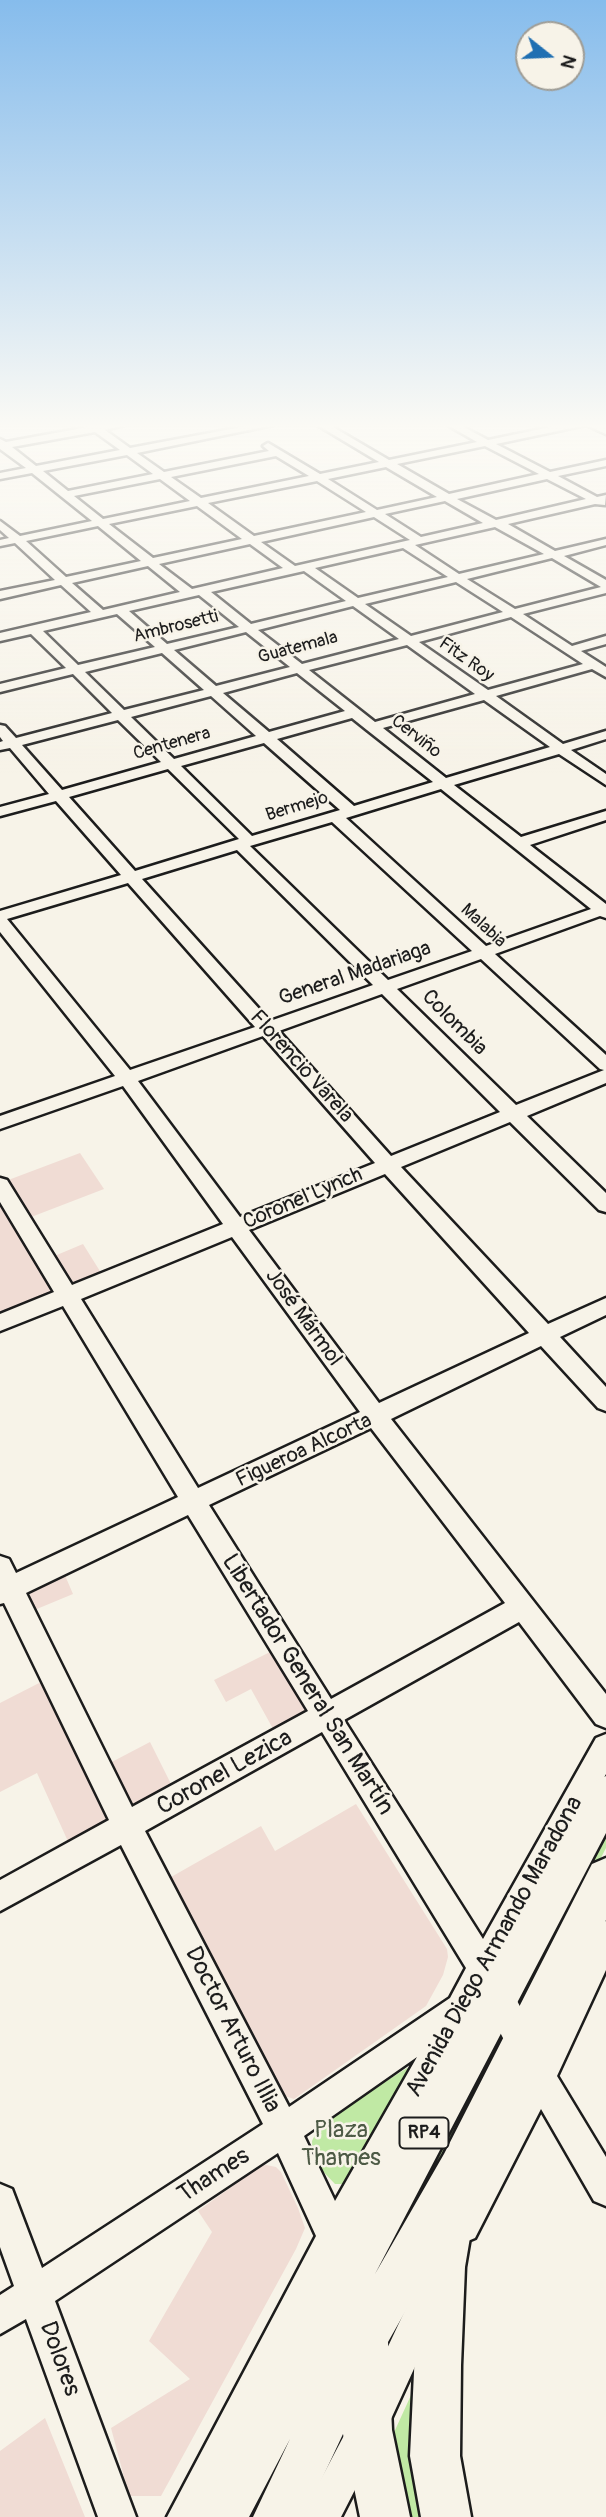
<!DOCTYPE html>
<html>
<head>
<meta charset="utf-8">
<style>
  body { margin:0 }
  #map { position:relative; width:606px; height:2517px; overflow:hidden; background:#f7f3e8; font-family:Pangolin,sans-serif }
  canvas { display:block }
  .north { position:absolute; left:515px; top:21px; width:70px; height:70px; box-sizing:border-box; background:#f7f3e8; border:2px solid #9f9d96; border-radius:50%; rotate:108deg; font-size:19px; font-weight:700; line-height:28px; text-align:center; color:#1c1c1c }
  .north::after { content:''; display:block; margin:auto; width:24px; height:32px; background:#1f6fb2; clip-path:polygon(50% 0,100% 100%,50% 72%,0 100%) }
</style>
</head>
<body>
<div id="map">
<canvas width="606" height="2517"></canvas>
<div class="north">N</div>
</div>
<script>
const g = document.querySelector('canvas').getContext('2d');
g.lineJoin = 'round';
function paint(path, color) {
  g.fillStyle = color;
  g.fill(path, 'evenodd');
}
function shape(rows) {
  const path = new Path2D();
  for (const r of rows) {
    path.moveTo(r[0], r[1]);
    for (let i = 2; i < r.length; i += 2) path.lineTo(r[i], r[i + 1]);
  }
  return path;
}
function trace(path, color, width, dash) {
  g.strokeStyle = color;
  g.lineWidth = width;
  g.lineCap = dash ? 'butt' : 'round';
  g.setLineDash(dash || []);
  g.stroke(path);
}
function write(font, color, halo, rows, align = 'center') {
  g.font = font + ' Pangolin,sans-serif';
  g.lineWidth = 5;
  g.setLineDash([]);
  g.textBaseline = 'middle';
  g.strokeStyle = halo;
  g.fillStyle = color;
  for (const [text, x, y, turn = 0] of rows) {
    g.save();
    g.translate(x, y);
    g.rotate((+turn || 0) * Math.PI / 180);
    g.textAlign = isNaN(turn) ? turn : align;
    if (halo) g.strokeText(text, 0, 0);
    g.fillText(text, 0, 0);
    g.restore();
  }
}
paint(shape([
  [80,1153,104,1189,26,1219,3,1182],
  [0,1199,52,1291,49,1295,0,1317],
  [83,1244,103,1276,80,1285,71,1284,52,1257],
  [64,1573,73,1594,32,1611,28,1601,32,1589],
  [274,1650,306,1705,307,1712,277,1736,251,1689,226,1702,214,1680],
  [43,1681,107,1814,103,1828,71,1848,37,1773,0,1792,0,1703],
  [150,1742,175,1792,132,1808,106,1765],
  [356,1804,447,1949,448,1957,443,1975,426,2006,294,2099,285,2096,164,1881,261,1826,275,1851],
  [266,2165,276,2167,281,2172,298,2208,305,2228,296,2249,161,2496,129,2496,111,2428,190,2379,149,2341,212,2232,198,2211,260,2166],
  [45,2418,85,2517,0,2517,0,2451]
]), '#f0dcd4');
paint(shape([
  [606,1824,606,1848,533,1991,525,1980],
  [491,2051,497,2064,386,2269,377,2258],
  [407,2068,412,2070,347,2184,335,2184,313,2161,312,2141,321,2122],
  [412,2393,409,2441,424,2517,404,2517,391,2439]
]), '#c0e9a4');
const minor = shape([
  [84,423,98,425,132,423,105,430,130,448,263,423,283,423,137,453,164,472,269,451,263,446,268,443,320,474,379,462,314,423,326,423,389,460,477,442,444,423,456,423,488,440,570,423,597,423,606,427,606,434,586,425,496,444,550,472,606,460,606,466,558,476,597,497,606,495,605,505,595,504,508,524,555,551,606,539,606,545,564,556,606,580,606,593,523,614,572,646,606,636,606,644,581,651,606,667,606,677,592,669,496,696,563,744,606,731,606,739,571,750,606,774,606,785,559,754,454,785,521,837,606,811,606,820,530,845,606,904,606,918,600,916,495,954,606,1055,606,1083,527,1116,606,1193,606,1212,599,1210,510,1122,401,1167,548,1324,606,1298,606,1315,560,1337,606,1387,606,1411,598,1408,541,1346,391,1419,606,1694,606,1728,596,1724,519,1622,344,1720,483,1939,596,1738,606,1734,606,1774,500,1968,539,2043,595,1925,606,1921,606,1970,557,2076,606,2157,606,2206,594,2201,541,2109,475,2238,463,2243,451,2238,446,2226,451,2214,523,2077,483,1999,352,2238,355,2245,350,2257,340,2262,206,2517,167,2517,316,2236,278,2153,55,2301,136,2517,98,2517,26,2319,0,2334,0,2295,14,2286,0,2247,0,2184,12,2189,42,2268,263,2124,121,1845,0,1911,0,1880,109,1820,4,1603,0,1604,0,1556,9,1559,16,1573,178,1497,63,1306,0,1331,0,1314,54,1292,0,1202,0,1178,7,1180,72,1285,223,1224,123,1086,0,1129,0,1116,115,1076,0,932,0,911,121,875,56,801,0,816,0,807,49,794,10,748,0,750,0,742,3,741,0,737,0,725,5,726,16,738,112,713,73,674,0,692,0,684,66,668,31,634,0,641,0,633,91,612,61,585,0,599,0,591,55,580,15,543,0,546,0,540,9,538,0,530,0,521,20,536,92,521,32,473,0,479,0,473,26,468,0,449,0,439,6,442,88,427,84,423],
  [95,432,120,450,36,466,12,447,95,432],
  [485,446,539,474,449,494,397,464,485,446],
  [127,455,153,474,68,491,43,471,127,455],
  [276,456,309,476,201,498,171,477,276,456],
  [386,467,437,497,377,510,328,479,386,467],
  [160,479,190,501,103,519,74,496,160,479],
  [547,479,586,499,496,520,457,499,547,479],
  [317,481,366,512,254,536,208,503,317,481],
  [445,501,483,523,421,537,385,514,445,501],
  [197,506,242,539,153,558,109,524,197,506],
  [374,517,410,540,295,566,261,542,374,517],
  [98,526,141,561,66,577,26,541,98,526],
  [495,527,544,554,459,574,415,545,495,527],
  [250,544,283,568,192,589,159,564,250,544],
  [403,548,448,577,358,598,315,568,403,548],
  [552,558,601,587,515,609,467,579,552,558],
  [148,566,180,592,103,610,72,583,148,566],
  [304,571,346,601,251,624,211,592,304,571],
  [456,582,503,612,411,636,365,604,456,582],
  [199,595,239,627,167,644,129,611,199,595],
  [353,606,399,639,302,664,258,630,353,606],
  [117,614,155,647,78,665,43,631,117,614],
  [511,617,583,664,488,690,419,642,511,617],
  [246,632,290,667,216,686,174,650,246,632],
  [407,645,475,694,375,722,309,670,407,645],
  [162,653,204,690,124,710,85,672,162,653],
  [297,673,345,711,269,732,223,693,297,673],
  [211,696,256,736,174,759,131,717,211,696],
  [484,700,550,747,446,778,383,728,484,700],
  [352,718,367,730,433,782,354,806,277,739,352,718],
  [118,720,161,762,62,790,22,745,118,720],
  [264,743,340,810,252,836,181,766,264,743],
  [168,769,239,839,135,871,69,797,168,769],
  [441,789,591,909,486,946,346,818,441,789],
  [332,822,472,951,388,980,250,846,332,822],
  [237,850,373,985,270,1021,142,879,237,850],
  [128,883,255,1027,130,1070,7,919,128,883],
  [481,959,600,1069,604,1070,516,1105,397,989,481,959],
  [382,994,500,1112,391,1156,279,1031,382,994],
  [263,1036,375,1163,240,1217,138,1081,263,1036],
  [385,1174,529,1333,379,1403,249,1230,385,1174],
  [232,1237,360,1412,198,1488,81,1299,232,1237],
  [371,1428,505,1603,331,1699,209,1505,371,1428],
  [188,1515,308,1711,132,1807,26,1593,188,1515],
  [322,1732,466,1968,450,1998,289,2107,145,1831,322,1732],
  [417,2057,335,2201,304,2136,417,2057],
  [428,2281,440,2287,446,2299,391,2419,378,2424,365,2419,360,2406,416,2287,428,2281],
  [362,2420,375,2426,381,2439,341,2517,301,2517,349,2426,362,2420]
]);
const major = shape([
  [606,1776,606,1833,375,2274,444,2154,592,1864,606,1858,606,1920,476,2185,478,2190,465,2267,461,2365,460,2456,471,2517,421,2517,410,2456,418,2289,388,2342,392,2430,410,2517,360,2517,343,2434,304,2517,253,2517,290,2439,249,2517,197,2517,482,1979,593,1782,606,1776]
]);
trace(minor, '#1c1c1c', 5);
trace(major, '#1c1c1c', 5);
paint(minor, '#f7f3e8');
paint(major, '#f7f3e8');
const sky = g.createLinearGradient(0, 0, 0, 775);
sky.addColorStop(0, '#86bcec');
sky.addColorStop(0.55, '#fbfaf5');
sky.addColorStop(1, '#fbfaf500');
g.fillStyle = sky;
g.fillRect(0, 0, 606, 775);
write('18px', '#1c1c1c', '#f7f3e8', [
  ["Ambrosetti",176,627,-14],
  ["Guatemala",298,648,-15],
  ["Fitz Roy",466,660,35],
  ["Cerviño",416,737,38],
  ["Centenera",172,744,-16],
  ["Bermejo",297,807,-17],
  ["Malabia",483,926,43]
]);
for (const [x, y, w] of [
  [424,2133,49]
]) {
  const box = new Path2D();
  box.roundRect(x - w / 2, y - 15.5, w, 31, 5);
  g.fillStyle = '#f7f3e8';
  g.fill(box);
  trace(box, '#1c1c1c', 2);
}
write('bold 19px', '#1c1c1c', null, [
  ["RP4",424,2133]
]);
write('21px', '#1c1c1c', '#f7f3e8', [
  ["General Madariaga",355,974,-19],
  ["Colombia",454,1023,45],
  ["Florencio Varela",301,1067,48],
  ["Coronel Lynch",303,1199,-23],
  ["José Mármol",303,1318,54],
  ["Figueroa Alcorta",304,1451,-25]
]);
write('24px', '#1c1c1c', '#f7f3e8', [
  ["Libertador General San Martín",307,1685,58],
  ["Coronel Lezica",225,1773,-29],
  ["Avenida Diego Armando Maradona",495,1947,-61],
  ["Doctor Arturo Illia",232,2030,63],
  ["Thames",214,2176,-33],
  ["Dolores",59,2359,70]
]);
write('24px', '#4d5a45', '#f7f3e8', [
  ["Plaza",341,2131],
  ["Thames",341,2159]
]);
</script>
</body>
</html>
